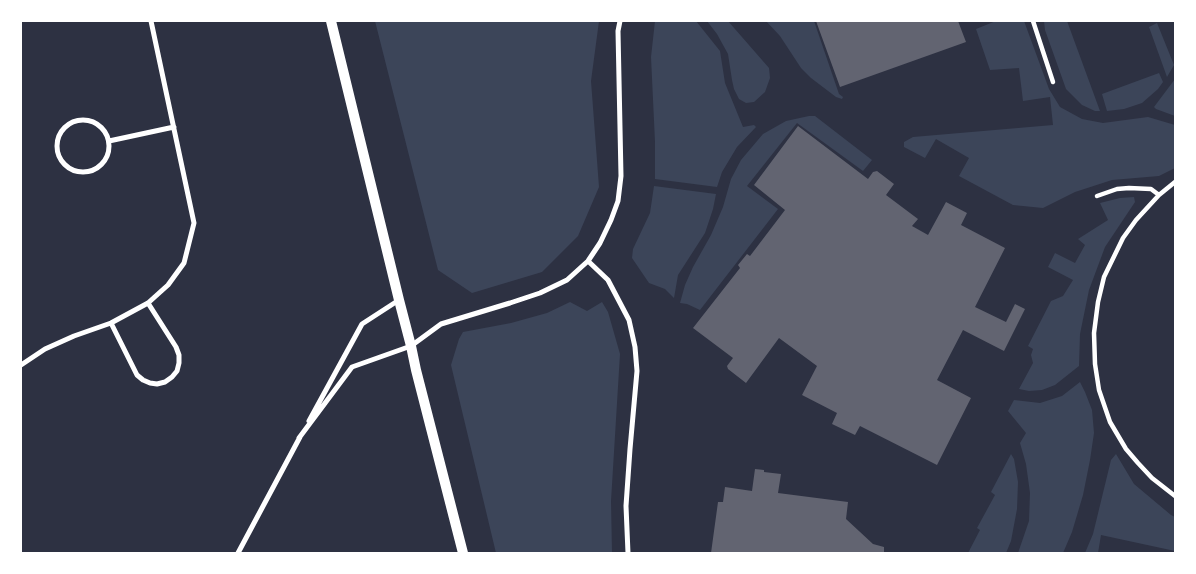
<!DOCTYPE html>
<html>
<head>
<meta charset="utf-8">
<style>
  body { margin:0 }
  #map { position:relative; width:1196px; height:574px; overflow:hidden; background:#2d3142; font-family:"Archivo Narrow",sans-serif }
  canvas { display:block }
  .frame { position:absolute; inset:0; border:22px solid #fff; pointer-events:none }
</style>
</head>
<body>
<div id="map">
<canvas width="1196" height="574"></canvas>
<div class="frame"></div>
</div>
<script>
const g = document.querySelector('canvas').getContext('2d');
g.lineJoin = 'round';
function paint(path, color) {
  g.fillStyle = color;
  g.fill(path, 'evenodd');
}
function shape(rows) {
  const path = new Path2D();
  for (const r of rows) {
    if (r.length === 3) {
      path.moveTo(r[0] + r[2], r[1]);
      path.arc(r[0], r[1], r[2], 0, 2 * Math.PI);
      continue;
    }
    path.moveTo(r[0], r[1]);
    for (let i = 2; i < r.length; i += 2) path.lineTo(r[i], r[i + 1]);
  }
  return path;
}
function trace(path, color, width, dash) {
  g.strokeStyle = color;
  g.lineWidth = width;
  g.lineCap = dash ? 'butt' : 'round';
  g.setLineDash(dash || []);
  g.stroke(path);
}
paint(shape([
  [375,21,599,21,591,81,599,187,578,236,542,272,472,293,438,270],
  [655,21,696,21,720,51,725,83,743,127,754,125,756,127,737,147,722,172,717,187,655,179,655,142,651,57],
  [707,21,728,21,769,68,770,78,765,92,754,102,746,103,739,99,734,89,732,80,728,54,717,34],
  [766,21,814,21,839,94,843,97,842,99,836,97,811,78,801,68,780,36],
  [996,21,1024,21,1049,89,1060,107,1082,119,1103,123,1148,117,1175,125,1175,168,1159,176,1112,180,1075,192,1043,208,1013,205,959,176,969,158,936,139,925,158,904,147,904,142,913,137,1053,125,1050,97,1023,101,1019,68,990,70,976,29],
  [1044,21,1067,21,1100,111,1095,111,1082,105,1066,89,1045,30],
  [1157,23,1174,65,1167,77,1149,27],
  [1159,73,1163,82,1158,89,1142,103,1124,109,1107,111,1102,94],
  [1175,79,1175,116,1156,109,1154,107],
  [809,116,815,116,872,160,863,171,797,123,747,186,778,209,700,310,687,304,680,303,685,285,693,267,711,235,723,207,731,179,741,160,763,134,786,121],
  [654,186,716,194,713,209,705,233,678,275,674,298,665,289,649,283,632,258,633,249,650,213],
  [1134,197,1135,202,1105,247,1089,290,1080,334,1079,366,1055,385,1042,390,1029,391,1019,389,1033,363,1031,355,1033,349,1028,346,1051,301,1063,296,1073,280,1048,267,1055,253,1075,263,1085,245,1078,239,1108,220,1100,203,1120,198],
  [570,302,587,311,602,302,608,312,620,354,611,501,612,553,496,553,451,365,459,339,463,332,511,323,547,313],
  [1080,382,1085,392,1092,410,1094,433,1090,460,1083,495,1072,532,1063,553,1018,553,1029,521,1030,493,1026,464,1020,443,1026,433,1008,411,1014,400,1040,403,1062,396],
  [1011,454,1014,459,1018,482,1017,509,1011,541,1006,553,968,553,980,530,977,528,995,495,991,492],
  [1116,454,1134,484,1171,515,1175,517,1175,551,1101,535,1098,553,1085,553,1093,534,1111,460]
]), '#3c4559');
paint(shape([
  [816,21,958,21,966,42,840,87],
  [798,126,868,179,873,172,877,171,894,184,886,195,918,219,912,226,928,235,946,202,967,213,961,225,1005,248,975,307,1006,322,1015,304,1025,309,1004,351,963,330,937,380,971,398,937,465,860,426,855,435,832,424,837,413,802,395,817,366,779,338,746,383,728,369,727,366,733,358,693,328,740,268,738,265,747,254,750,256,785,210,754,185],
  [755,469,764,470,764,472,781,474,778,493,848,502,846,519,873,544,884,547,884,553,711,553,718,502,723,502,725,487,752,491]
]), '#626471');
trace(shape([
  [1033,21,1053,82],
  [1175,182,1159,195,1136,220,1123,238,1104,277,1098,302,1094,333,1095,364,1099,390,1110,422,1126,449,1138,463,1152,478,1175,496],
  [1097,196,1117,189,1129,188,1151,189,1159,195]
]), '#fff', 4.5);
trace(shape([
  [83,146,26],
  [109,141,174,127],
  [588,261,608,280,629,320,635,347,637,371,630,449,626,506,628,553],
  [111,323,137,375,143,380,150,383,157,384,165,382,172,377,177,371,179,363,179,355,176,347,148,303],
  [21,365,45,349,74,336,111,323,148,303,168,285,184,263,194,223,151,21],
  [309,421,362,324,399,300],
  [299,438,352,367,411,346,441,324,510,303,540,293,567,280,588,261,600,243,611,220,618,201,621,176,618,31,620,21],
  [238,553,300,437]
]), '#fff', 5);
trace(shape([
  [331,21,399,300,411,346,416,370,463,553]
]), '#fff', 10);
</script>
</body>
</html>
